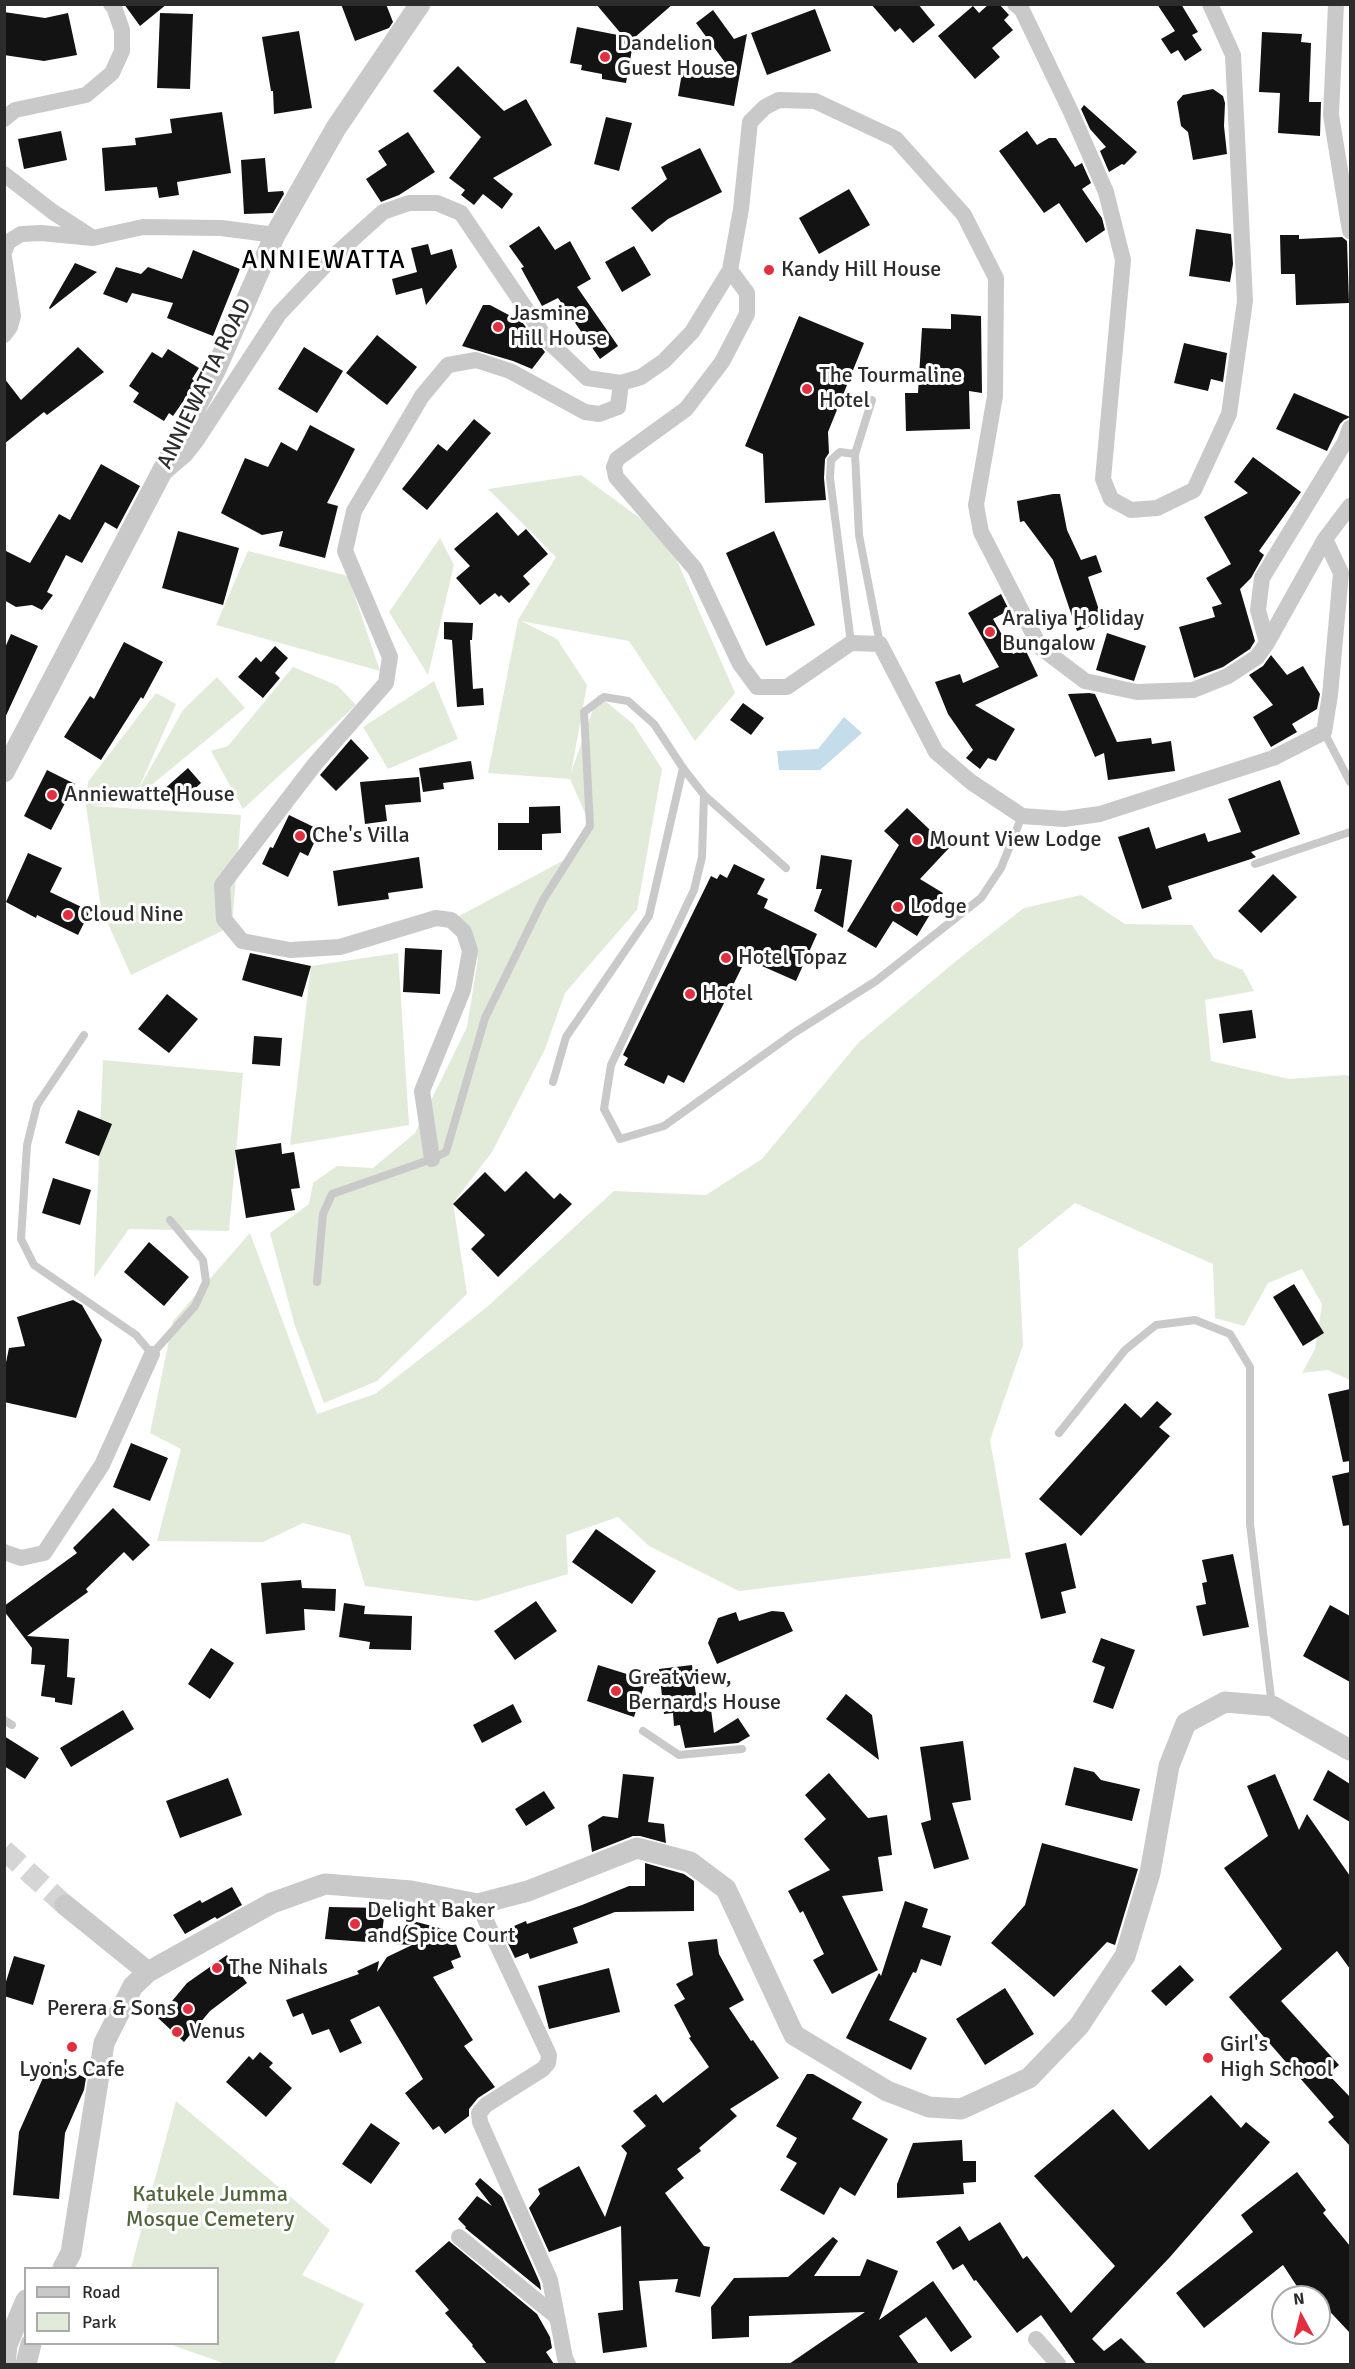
<!DOCTYPE html>
<html>
<head>
<meta charset="utf-8">
<style>
  body { margin:0 }
  #map { position:relative; width:1355px; height:2369px; overflow:hidden; background:#fff; font-family:Signika,sans-serif }
  canvas { display:block }
  .frame { position:absolute; inset:0; border:6px solid #2c2c2c; pointer-events:none }
  .legend { position:absolute; left:24px; top:2267px; width:195px; height:78px; box-sizing:border-box; background:#fff; border:2px solid #ababab; margin:0; padding:8px 10px; list-style:none; font-size:18px; color:#2c2c2c }
  .legend li { display:flex; align-items:center; gap:12px; height:30px }
  .legend b { width:30px; border:2px solid #ababab }
  .north { position:absolute; left:1271px; top:2285px; width:60px; height:60px; box-sizing:border-box; background:#fff; border:2px solid #ababab; border-radius:50%; rotate:353deg; font-size:16px; font-weight:700; line-height:24px; text-align:center; color:#2c2c2c }
  .north::after { content:''; display:block; margin:auto; width:21px; height:27px; background:#e32e3f; clip-path:polygon(50% 0,100% 100%,50% 72%,0 100%) }
</style>
</head>
<body>
<div id="map">
<canvas width="1355" height="2369"></canvas>
<div class="frame"></div>
<ul class="legend">
<li><b style="height:8px;background:#c9c9c9"></b>Road</li>
<li><b style="height:16px;background:#e2ead9"></b>Park</li>
</ul>
<div class="north">N</div>
</div>
<script>
const g = document.querySelector('canvas').getContext('2d');
g.lineJoin = 'round';
function paint(path, color) {
  g.fillStyle = color;
  g.fill(path, 'evenodd');
}
function shape(rows) {
  const path = new Path2D();
  for (const r of rows) {
    path.moveTo(r[0], r[1]);
    for (let i = 2; i < r.length; i += 2) path.lineTo(r[i], r[i + 1]);
  }
  return path;
}
function trace(path, color, width, dash) {
  g.strokeStyle = color;
  g.lineWidth = width;
  g.lineCap = dash ? 'butt' : 'round';
  g.setLineDash(dash || []);
  g.stroke(path);
}
function write(font, color, halo, rows, align = 'center') {
  g.font = font + ' Signika,sans-serif';
  g.lineWidth = 6;
  g.setLineDash([]);
  g.textBaseline = 'middle';
  g.strokeStyle = halo;
  g.fillStyle = color;
  for (const [text, x, y, turn = 0] of rows) {
    g.save();
    g.translate(x, y);
    g.rotate((+turn || 0) * Math.PI / 180);
    g.textAlign = isNaN(turn) ? turn : align;
    if (halo) g.strokeText(text, 0, 0);
    g.fillText(text, 0, 0);
    g.restore();
  }
}
paint(shape([
  [581,475,667,538,735,693,695,741,629,641,521,621,557,639,587,685,571,773,598,695,633,724,662,769,637,910,565,993,545,1049,492,1152,453,1203,467,1294,377,1381,324,1403,295,1326,270,1233,309,1204,313,1183,337,1166,373,1168,415,1133,467,1027,478,958,465,936,446,923,568,858,589,822,570,779,488,773,518,620,556,557,488,489],
  [440,538,454,565,428,675,389,612],
  [248,551,348,576,380,671,216,625],
  [293,667,338,686,356,705,243,809,211,751,228,746],
  [217,677,245,708,132,801,91,806,241,815,232,926,131,975,101,908,86,806,88,782,156,693,176,704,137,792,183,710],
  [434,681,458,739,388,769,363,727],
  [1081,895,1125,924,1192,925,1214,958,1243,970,1254,991,1205,1000,1211,1061,1289,1079,1345,1075,1350,1076,1350,1380,1328,1370,1302,1373,1315,1349,1322,1304,1302,1269,1268,1283,1244,1326,1215,1318,1213,1264,1075,1203,1018,1249,1023,1345,990,1440,1011,1558,739,1591,649,1546,618,1517,566,1535,568,1574,477,1601,365,1586,350,1535,303,1523,263,1542,157,1541,181,1449,150,1433,173,1321,250,1233,317,1414,375,1394,487,1307,614,1191,706,1195,762,1159,859,1042,961,957,1024,908],
  [398,953,409,1125,290,1145,311,966],
  [103,1060,243,1073,229,1231,129,1229,94,1278],
  [176,2101,330,2230,302,2275,364,2304,334,2364,226,2364,169,2344,218,2344,218,2268,131,2268]
]), '#e2ead9');
paint(shape([
  [844,717,862,733,820,770,779,770,777,751,818,749]
]), '#c5dcea');
paint(shape([
  [124,4,167,4,140,26],
  [341,4,386,4,393,22,389,28,355,41],
  [596,4,673,4,634,38,626,83,602,79,602,74,581,70,582,65,570,63,577,27,623,36],
  [871,4,918,4,935,25,913,43,900,28,895,32],
  [989,4,999,4,1009,15,1004,20,1013,30,992,48,1000,57,975,79,938,36,973,6,979,13],
  [1157,4,1181,4,1198,32,1192,35,1202,50,1185,61,1178,50,1171,54,1161,39,1175,31],
  [815,9,831,51,767,75,751,33],
  [713,10,734,39,747,34,734,106,678,96,683,67,735,76,696,23],
  [4,12,45,18,68,13,77,55,44,61,4,55],
  [160,13,193,14,190,89,157,88],
  [299,31,312,108,274,114,273,91,271,91,262,37],
  [1262,32,1302,34,1301,42,1311,43,1309,102,1321,102,1320,136,1278,133,1280,93,1259,92],
  [458,66,504,111,526,99,552,145,493,178,513,194,502,209,483,194,474,205,461,195,465,190,449,178,481,137,433,91],
  [1213,89,1223,96,1225,103,1224,126,1227,154,1193,160,1188,132,1181,126,1177,102,1183,95],
  [1084,105,1137,152,1124,165,1122,164,1109,172,1100,151,1106,147,1090,129,1081,109],
  [222,112,231,173,177,182,179,195,159,198,157,187,105,191,102,148,136,145,135,138,172,133,170,119],
  [606,117,632,123,619,171,594,164],
  [61,131,67,160,24,169,18,139],
  [1027,131,1037,145,1049,138,1056,138,1075,167,1082,163,1091,183,1082,189,1102,218,1105,230,1086,243,1059,203,1044,213,999,151],
  [408,132,435,172,399,195,381,202,366,179,387,165,378,151],
  [700,148,722,192,668,219,652,232,631,208,667,179,661,167],
  [265,158,268,192,283,191,284,194,273,213,244,214,241,160],
  [849,189,870,225,819,254,799,218],
  [539,226,555,250,570,241,591,279,577,287,618,346,600,359,558,298,542,306,521,268,524,267,509,246],
  [1196,229,1231,234,1233,264,1230,282,1189,276],
  [1280,235,1299,235,1299,239,1342,237,1347,241,1349,303,1296,305,1295,274,1281,274],
  [428,244,431,255,452,249,457,267,426,305,422,288,396,295,392,279,417,272,411,248],
  [634,246,651,275,622,292,605,262],
  [193,250,240,269,213,336,167,318,173,303,132,293,127,303,103,294,116,267,141,274,148,267,182,279],
  [75,263,97,272,50,309,49,308],
  [483,305,490,305,522,322,545,352,532,369,513,361,462,346],
  [951,314,981,316,982,393,969,391,970,429,906,431,905,393,918,393,922,328,951,329],
  [799,316,864,343,828,432,829,453,825,459,824,478,826,500,765,503,763,454,745,446],
  [377,335,417,367,387,405,346,373],
  [1184,343,1227,353,1223,382,1211,379,1208,391,1174,383],
  [78,347,104,372,47,415,44,412,4,444,4,378,21,400],
  [304,347,343,371,317,413,278,389],
  [168,349,199,368,192,379,195,381,189,393,173,416,169,413,164,421,133,402,139,393,129,386,152,352,162,358],
  [1294,393,1350,417,1344,420,1340,424,1327,451,1276,429],
  [474,419,491,433,427,510,402,489,438,444,447,451],
  [310,425,355,449,327,503,338,506,325,558,279,546,283,531,262,535,221,513,245,458,268,467,281,442,297,451],
  [1253,457,1301,492,1259,551,1264,555,1251,578,1240,589,1255,641,1250,649,1223,667,1194,678,1179,627,1215,617,1212,607,1222,604,1206,578,1231,564,1204,517,1248,493,1234,482],
  [101,464,140,486,117,529,105,522,82,563,66,555,47,592,53,595,42,610,32,605,16,607,4,600,4,550,30,563,59,514,70,520],
  [1053,494,1060,494,1067,530,1081,560,1096,555,1102,572,1088,577,1103,622,1077,631,1053,560,1024,521,1020,522,1017,501],
  [497,512,518,536,526,529,548,554,523,576,530,584,509,603,501,595,499,597,495,593,480,605,456,578,470,566,454,549],
  [178,531,239,548,223,605,162,588],
  [774,531,815,625,766,646,726,553],
  [1001,594,1009,610,993,619,1013,654,1025,649,1038,676,975,705,1015,729,996,761,988,758,980,769,966,758,973,750,948,714,935,682,960,674,963,683,999,667,968,613],
  [444,622,473,623,472,640,470,640,473,689,483,688,484,705,457,707,452,640,444,639],
  [1107,633,1146,646,1134,681,1096,670],
  [11,634,38,646,4,720,4,650],
  [124,642,163,662,143,699,141,697,101,760,64,737,90,696,94,699],
  [275,646,288,658,275,673,280,678,263,698,238,677,256,657,261,662],
  [1271,655,1287,675,1303,666,1320,694,1317,709,1292,724,1297,732,1271,747,1253,717,1273,705,1249,675,1263,666],
  [1089,693,1095,694,1117,742,1151,738,1152,744,1171,741,1175,771,1108,780,1104,753,1095,757,1068,694],
  [743,703,764,718,751,735,730,720],
  [351,739,369,758,336,791,320,775],
  [471,761,474,779,443,783,444,789,423,792,419,768],
  [188,768,201,783,176,806,162,791],
  [47,770,75,784,51,830,24,816],
  [419,777,421,802,385,805,387,821,365,824,360,782],
  [1280,780,1300,834,1251,852,1256,857,1251,859,1168,886,1172,899,1142,909,1118,837,1149,827,1156,849,1205,833,1208,842,1241,832,1228,799],
  [560,806,561,833,542,834,542,850,498,850,498,823,529,823,529,807],
  [907,808,949,848,920,879,943,893,917,936,893,921,876,948,847,931,899,845,884,831],
  [289,815,320,830,308,856,300,852,288,877,262,864,270,847,273,848],
  [28,853,62,868,50,892,90,911,78,935,37,915,36,918,6,902],
  [821,855,852,860,843,928,814,911,822,889,816,889],
  [419,857,423,888,388,893,389,899,338,906,333,871],
  [734,864,765,879,757,894,768,899,764,908,817,934,796,981,746,959,684,1083,668,1075,664,1084,624,1065,628,1058,623,1055,711,876,717,879,720,874,727,878],
  [1273,874,1297,897,1261,933,1238,911],
  [405,948,442,950,440,994,403,992],
  [250,953,311,966,302,997,242,980],
  [167,994,198,1019,169,1053,138,1029],
  [1252,1010,1256,1038,1223,1043,1219,1014],
  [254,1036,282,1038,280,1066,252,1064],
  [78,1110,112,1124,99,1156,65,1143],
  [281,1143,282,1154,294,1152,300,1188,291,1189,295,1210,246,1218,235,1150],
  [526,1171,554,1199,560,1193,572,1204,498,1277,471,1249,485,1235,453,1204,485,1172,505,1192],
  [53,1178,91,1190,80,1225,42,1213],
  [149,1242,189,1277,164,1306,124,1272],
  [1294,1284,1324,1333,1303,1346,1273,1297],
  [73,1300,82,1305,102,1340,76,1418,4,1402,4,1372,9,1348,25,1346,17,1317],
  [1350,1389,1350,1461,1343,1462,1328,1394],
  [1157,1401,1172,1414,1159,1427,1170,1436,1081,1536,1039,1499,1125,1403,1141,1418],
  [131,1443,168,1458,150,1501,113,1487],
  [1350,1472,1350,1525,1343,1526,1332,1476],
  [113,1508,150,1545,133,1561,124,1552,86,1589,88,1592,27,1636,69,1639,67,1677,75,1678,72,1705,55,1702,55,1698,41,1696,45,1665,31,1664,32,1648,4,1611,4,1606,77,1553,73,1548],
  [596,1529,656,1571,632,1604,572,1562],
  [1066,1543,1076,1588,1061,1592,1066,1613,1041,1619,1025,1553],
  [1233,1554,1249,1627,1203,1636,1196,1606,1206,1604,1202,1583,1207,1582,1202,1560],
  [301,1580,302,1588,336,1589,335,1611,304,1609,305,1630,266,1634,261,1583],
  [536,1601,557,1631,515,1660,494,1631],
  [344,1603,365,1606,364,1614,412,1616,411,1650,369,1649,370,1642,339,1637],
  [1330,1605,1350,1616,1350,1682,1303,1656],
  [772,1611,784,1612,793,1631,717,1664,708,1643,718,1618,736,1612,739,1621],
  [1101,1638,1135,1650,1113,1709,1093,1702,1105,1667,1092,1662],
  [211,1648,234,1663,210,1699,188,1684],
  [598,1665,646,1680,634,1717,587,1701],
  [692,1665,697,1703,710,1701,714,1733,738,1718,750,1736,738,1743,685,1748,680,1725,674,1726,673,1713,664,1714,659,1669],
  [846,1694,872,1715,879,1760,826,1719],
  [513,1704,522,1722,482,1743,473,1725],
  [123,1710,134,1729,71,1767,60,1748],
  [4,1736,39,1758,25,1779,4,1766],
  [963,1741,971,1800,952,1803,969,1859,934,1869,921,1823,931,1820,920,1747],
  [1074,1767,1094,1772,1101,1780,1140,1789,1132,1821,1065,1805],
  [1328,1770,1350,1784,1350,1822,1313,1800],
  [829,1773,868,1818,887,1815,892,1855,878,1857,883,1891,842,1896,878,1970,832,1994,813,1960,824,1954,803,1911,800,1913,788,1891,830,1870,804,1839,826,1819,805,1795],
  [623,1774,654,1777,648,1822,664,1824,666,1843,640,1836,633,1836,592,1852,588,1825,603,1816,618,1818],
  [1275,1774,1299,1830,1307,1814,1350,1876,1350,1969,1337,1951,1281,2001,1339,2065,1328,2074,1350,2097,1350,2146,1328,2122,1334,2117,1229,1997,1282,1949,1224,1868,1268,1836,1247,1786],
  [228,1778,242,1815,180,1838,166,1801],
  [544,1791,555,1808,526,1826,515,1809],
  [1042,1843,1138,1869,1115,1945,1107,1942,1054,1997,991,1943,1025,1905],
  [645,1863,684,1874,694,1881,694,1911,615,1912,573,1928,578,1943,530,1959,528,1953,515,1958,502,1931,526,1921,527,1924,582,1905,629,1886,645,1886],
  [232,1887,242,1905,217,1919,215,1917,185,1934,173,1915,200,1900,202,1903],
  [905,1901,928,1909,922,1927,951,1936,941,1966,921,1959,916,1973,913,1972,889,2020,927,2038,911,2070,846,2038,879,1973,881,1976],
  [329,1907,385,1908,381,1943,325,1939],
  [409,1920,451,1931,461,1957,451,1961,454,1968,433,1977,473,2040,464,2046,495,2087,478,2098,469,2109,469,2116,445,2134,439,2126,433,2130,405,2093,423,2079,379,2006,350,2020,362,2043,340,2053,329,2029,312,2035,303,2013,293,2017,286,2000,359,1974,357,1971,379,1961,377,1972,387,1957,412,1945,395,1944],
  [717,1939,719,1954,744,2000,729,2008,751,2041,753,2040,779,2078,730,2109,737,2116,699,2148,701,2151,677,2169,684,2178,665,2193,704,2246,710,2247,700,2297,675,2292,678,2279,639,2281,647,2347,603,2353,598,2313,623,2310,621,2226,549,2252,529,2208,540,2194,538,2189,579,2166,605,2217,627,2153,621,2146,646,2126,633,2111,656,2094,663,2103,709,2067,689,2038,691,2037,674,2005,685,1999,676,1984,693,1975,688,1942],
  [227,1955,247,1983,210,2011,184,2042,158,2018,187,1983],
  [14,1956,45,1965,33,2005,4,1996,4,1988],
  [1180,1965,1194,1980,1166,2006,1151,1991],
  [609,1968,620,2012,549,2029,538,1986],
  [1005,1988,1034,2034,985,2065,956,2019],
  [260,2052,273,2063,269,2067,292,2088,266,2117,226,2082,249,2056,253,2060],
  [50,2062,86,2078,84,2090,65,2133,59,2199,13,2195,19,2132],
  [807,2074,813,2074,862,2102,852,2119,888,2139,855,2196,840,2187,824,2215,780,2190,797,2163,786,2157,797,2138,776,2126],
  [1211,2095,1241,2128,1246,2122,1270,2142,1170,2257,1092,2339,1104,2351,1121,2338,1147,2364,1076,2364,1041,2315,1017,2333,976,2280,974,2281,963,2264,953,2270,936,2242,960,2226,969,2241,1000,2222,1023,2259,1027,2256,1071,2313,1115,2266,1034,2176,1113,2109,1149,2150],
  [371,2123,400,2143,371,2184,342,2164],
  [962,2140,963,2161,976,2161,976,2182,963,2183,964,2194,897,2198,897,2184,913,2143],
  [1297,2172,1326,2210,1323,2213,1350,2246,1350,2333,1319,2300,1319,2297,1316,2297,1306,2286,1300,2291,1283,2265,1204,2328,1176,2293,1253,2232,1241,2215],
  [480,2178,502,2197,540,2283,541,2290,465,2228,466,2227,458,2219,477,2196,492,2206,475,2184],
  [833,2237,838,2241,814,2276,860,2276,867,2259,898,2271,879,2320,933,2281,972,2337,951,2352,926,2317,899,2336,919,2364,789,2364,865,2312,749,2316,749,2337,712,2339,711,2307,734,2278,788,2277],
  [449,2241,537,2314,550,2337,552,2348,546,2352,554,2364,487,2364,472,2346,473,2345,445,2313,449,2310,415,2271]
]), '#131313');
trace(shape([
  [4,1850,65,1905]
]), '#d5d5d5', 21, [21, 10]);
trace(shape([
  [872,400,855,454,859,535,880,644],
  [851,643,830,478,831,460,840,452,855,454],
  [1324,732,1350,782],
  [704,795,702,857,694,890,611,1065,604,1109,620,1139,664,1126,794,1033,876,981,981,898,1001,868,1022,816],
  [1255,864,1350,832],
  [84,1035,37,1105,27,1145,21,1239,34,1265,136,1335,152,1354,195,1306,206,1282,203,1260,170,1220],
  [553,1082,566,1037,649,916,683,768],
  [317,1282,323,1214,332,1194,432,1159,446,1152,485,1018,543,900,590,826,584,712,604,697,628,701,654,724,683,768,704,795,786,868],
  [1059,1433,1125,1350,1156,1325,1195,1320,1230,1334,1250,1367,1250,1524,1272,1706],
  [4,1720,12,1725],
  [643,1731,679,1755,742,1749]
]), '#c9c9c9', 8);
trace(shape([
  [1015,4,1022,10,1071,112,1106,192,1123,260,1103,479,1111,499,1131,510,1157,508,1194,490,1229,414,1245,301,1233,55,1210,4],
  [1336,4,1331,115,1350,231],
  [4,119,15,110,86,95,112,73,122,51,122,30,114,7,111,4],
  [4,174,53,212,90,236],
  [4,252,8,242,21,234,41,233,93,238,143,227,221,228,275,235],
  [4,257,13,316,10,327,4,335],
  [730,270,747,293,747,314,722,362,686,409,617,459,614,467,616,477,695,569,740,664,757,687,787,687,851,643,880,644,936,752,971,782,1022,816,1064,819,1100,814,1273,758,1324,732,1330,695,1341,573,1325,539],
  [164,473,185,455,196,441,279,314,334,256,383,212,409,203,437,203,461,213,547,340,587,378,621,383,641,377,664,361,692,332,730,270,741,209,750,122,765,107,779,100,815,101,896,139,964,215,996,278,995,396,976,505,981,532,1040,647,1085,681,1137,692,1193,690,1228,676,1257,657,1267,643,1258,610,1262,578,1345,442,1350,428],
  [1267,643,1325,539,1350,506],
  [432,1159,422,1091,463,990,470,951,464,932,451,920,436,918,340,947,290,950,242,941,224,919,222,885,315,764,386,683,390,657,345,551,354,511,422,396,448,365,476,360,510,371,585,412,599,414,618,407,621,383],
  [4,1552,21,1558,44,1553,102,1465,152,1354],
  [478,1904,549,2055,548,2063,543,2069,486,2105,479,2113,480,2122,550,2280,565,2358,568,2364],
  [459,2237,557,2317],
  [1036,2339,1058,2364]
]), '#c9c9c9', 16);
trace(shape([
  [4,772,216,369,275,235,336,128,420,4],
  [65,1905,148,1972,272,1903,325,1884,411,1891,478,1904,528,1891,637,1848,690,1862,726,1889,794,2035,887,2091,929,2107,961,2109,1029,2078,1079,2026,1125,1956,1150,1873,1169,1766,1186,1723,1225,1702,1272,1706,1350,1750],
  [63,2268,71,2253,104,2043,133,1986,148,1972],
  [5,2364,7,2345,26,2300],
  [26,2364,31,2344]
]), '#c9c9c9', 21);
for (const [x, y, r, color] of [
  [605,57,6,"#e32e3f"],
  [769,270,6,"#e32e3f"],
  [498,327,6,"#e32e3f"],
  [807,389,6,"#e32e3f"],
  [990,632,6,"#e32e3f"],
  [52,795,6,"#e32e3f"],
  [300,836,6,"#e32e3f"],
  [917,840,6,"#e32e3f"],
  [898,907,6,"#e32e3f"],
  [68,915,6,"#e32e3f"],
  [726,958,6,"#e32e3f"],
  [690,994,6,"#e32e3f"],
  [616,1691,6,"#e32e3f"],
  [355,1924,6,"#e32e3f"],
  [217,1968,6,"#e32e3f"],
  [188,2009,6,"#e32e3f"],
  [177,2032,6,"#e32e3f"],
  [72,2047,6,"#e32e3f"],
  [1208,2058,6,"#e32e3f"]
]) {
  const dot = new Path2D();
  dot.arc(x, y, r, 0, 2 * Math.PI);
  g.fillStyle = color;
  g.fill(dot);
  trace(dot, '#fff', 2);
}
write('22px', '#2c2c2c', '#fff', [
  ["Dandelion",617,44],
  ["Guest House",617,69],
  ["Kandy Hill House",781,270],
  ["Jasmine",510,314],
  ["Hill House",510,339],
  ["The Tourmaline",819,376],
  ["Hotel",819,401],
  ["Araliya Holiday",1002,619],
  ["Bungalow",1002,644],
  ["Anniewatte House",64,795],
  ["Che's Villa",312,836],
  ["Mount View Lodge",929,840],
  ["Lodge",910,907],
  ["Cloud Nine",80,915],
  ["Hotel Topaz",738,958],
  ["Hotel",702,994],
  ["Great view,",628,1678],
  ["Bernard's House",628,1703],
  ["Delight Baker",367,1911],
  ["and Spice Court",367,1936],
  ["The Nihals",229,1968],
  ["Perera & Sons",176,2009,"right"],
  ["Venus",189,2032],
  ["Girl's",1220,2045],
  ["High School",1220,2070],
  ["Lyon's Cafe",72,2070,"center"]
], 'left');
write('22px', '#2c2c2c', '#fff', [
  ["ANNIEWATTA ROAD",205,384,-64]
]);
write('22px', '#50663a', '#fff', [
  ["Katukele Jumma",210,2195],
  ["Mosque Cemetery",210,2220]
]);
g.letterSpacing = '1.5px';
write('26px', '#000', '#fff', [
  ["ANNIEWATTA",324,261]
]);
g.letterSpacing = '0px';
</script>
</body>
</html>
